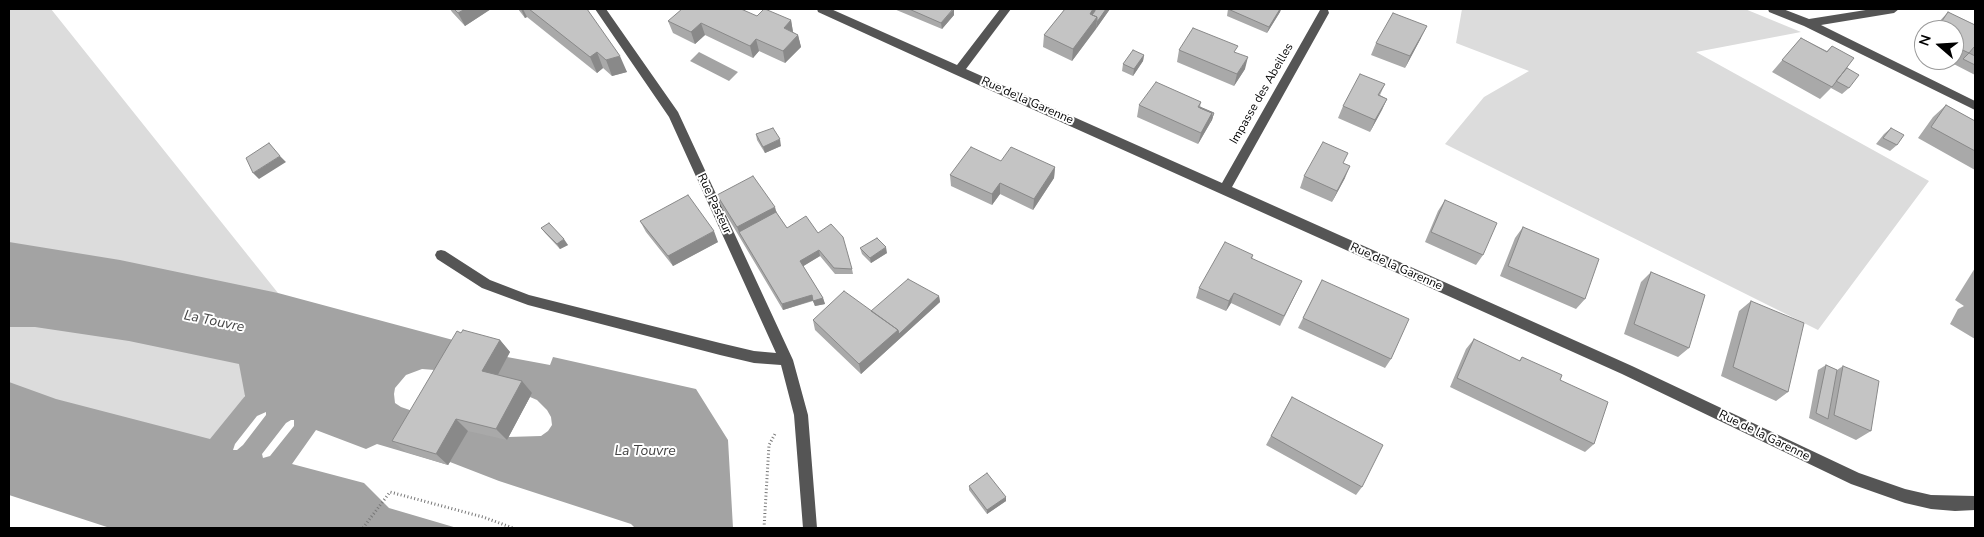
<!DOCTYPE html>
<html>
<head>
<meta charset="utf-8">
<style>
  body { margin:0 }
  #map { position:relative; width:1984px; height:537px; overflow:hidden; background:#fff; font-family:"Nunito Sans",sans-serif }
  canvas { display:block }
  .frame { position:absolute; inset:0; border:10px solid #000; pointer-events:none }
  .north { position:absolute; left:1914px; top:20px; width:50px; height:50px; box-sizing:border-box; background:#fff; border:1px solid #999; border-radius:50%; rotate:289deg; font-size:14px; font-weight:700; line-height:20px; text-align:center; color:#000 }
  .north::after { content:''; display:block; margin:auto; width:18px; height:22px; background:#000; clip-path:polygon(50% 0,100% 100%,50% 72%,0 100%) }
</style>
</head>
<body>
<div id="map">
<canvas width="1984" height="537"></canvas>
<div class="frame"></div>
<div class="north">N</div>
</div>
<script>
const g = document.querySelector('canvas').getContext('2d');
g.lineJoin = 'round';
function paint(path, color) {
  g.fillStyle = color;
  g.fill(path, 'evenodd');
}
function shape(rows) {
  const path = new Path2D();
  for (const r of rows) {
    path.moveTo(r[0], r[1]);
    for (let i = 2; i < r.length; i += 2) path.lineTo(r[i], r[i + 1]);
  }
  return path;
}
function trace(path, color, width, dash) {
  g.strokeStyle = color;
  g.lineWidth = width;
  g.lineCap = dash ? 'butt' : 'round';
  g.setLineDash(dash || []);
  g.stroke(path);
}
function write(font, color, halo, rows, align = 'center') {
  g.font = font + ' "Nunito Sans",sans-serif';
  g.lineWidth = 4;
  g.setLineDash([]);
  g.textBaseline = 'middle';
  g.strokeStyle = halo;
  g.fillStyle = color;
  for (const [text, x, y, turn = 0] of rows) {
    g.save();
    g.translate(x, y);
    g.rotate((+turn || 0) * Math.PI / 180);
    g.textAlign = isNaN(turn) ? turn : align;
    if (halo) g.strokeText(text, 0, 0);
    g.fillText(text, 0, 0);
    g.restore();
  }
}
paint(shape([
  [9,9,51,9,278,293,217,481,9,431],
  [1462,9,1745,9,1801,32,1696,52,1929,181,1818,330,1445,144,1484,97,1529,71,1456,43]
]), '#dcdcdc');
paint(shape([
  [699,52,738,72,729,81,690,61],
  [9,242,120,260,278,293,468,344,507,357,550,365,553,357,696,389,728,440,733,528,635,528,631,524,499,481,450,462,448,465,377,444,366,449,316,430,292,464,364,483,389,508,457,528,110,528,9,495,9,382,56,399,210,439,245,396,239,364,129,341,35,327,9,327],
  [422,369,435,370,427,416,401,407,395,403,394,394,395,388,406,375],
  [530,397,537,400,547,410,551,417,552,425,548,431,541,436,508,437],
  [266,412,266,415,243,445,237,450,233,450,235,444,257,416],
  [291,420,294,420,294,426,270,456,263,458,262,454,286,423]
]), '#a3a3a3');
trace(shape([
  [363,528,390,492,483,517,513,528],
  [764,528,769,445,776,432]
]), '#777', 3, [1, 2.5]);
paint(shape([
  [595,9,606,9,678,112,793,360,808,415,817,528,803,528,794,415,781,365,754,363,720,355,528,305,482,288,437,259,435,255,437,251,441,250,445,251,490,280,529,295,720,343,754,351,776,353,669,117,595,9],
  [817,9,831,9,957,65,1000,9,1011,9,966,69,1222,183,1320,10,1328,10,1329,13,1232,187,1632,366,1859,473,1905,489,1931,495,1975,496,1975,510,1955,511,1931,509,1905,503,1851,484,1622,374,954,74,818,12,817,9],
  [1768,9,1783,9,1809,19,1872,9,1899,9,1894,13,1821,25,1975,101,1975,110,1804,26,1769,12,1768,9]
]), '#555');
paint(shape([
  [450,9,491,9,465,26,452,12],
  [518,9,587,9,627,72,612,76,603,68,597,73,527,17,525,18],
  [894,9,954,9,954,15,942,29],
  [1065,9,1110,9,1072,61,1043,47,1044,35],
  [1228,9,1281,9,1280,12,1267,33,1227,16],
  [1948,12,1975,25,1975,75,1946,60,1954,60,1954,30,1932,30,1936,25],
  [757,16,791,20,793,32,798,35,801,47,785,63,759,51,753,58,705,35,695,44,673,33,668,21],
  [1421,38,1405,68,1371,55,1376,43],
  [1801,38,1827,51,1832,46,1847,68,1849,88,1842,94,1831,88,1820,99,1772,72],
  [1924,42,1924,49,1920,47],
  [1179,50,1245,69,1234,86,1177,62],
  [1144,55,1143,61,1133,76,1122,71,1123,64],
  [1385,84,1380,95,1387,99,1370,132,1338,118,1343,106],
  [1201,102,1200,107,1214,113,1212,120,1198,144,1137,117,1139,105],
  [1946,105,1975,121,1975,170,1918,138,1933,117],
  [1891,128,1897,145,1890,151,1876,144,1884,134],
  [756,134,781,146,765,153,757,140],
  [1001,161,1055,167,1054,178,1033,210,1000,194,992,205,951,186,950,175],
  [1304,176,1345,178,1332,202,1300,188],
  [717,195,776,212,787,228,818,233,852,269,853,274,835,274,820,256,803,266,823,298,825,304,815,306,813,301,783,310,721,206],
  [1445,200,1483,255,1476,265,1425,242,1438,211],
  [640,221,718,242,673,266,646,232],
  [1523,227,1585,299,1576,309,1500,276,1515,238],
  [541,228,568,245,560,249,545,233],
  [860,248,887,253,871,263,862,254],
  [1253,255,1252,259,1302,281,1280,326,1231,303,1226,311,1196,298,1199,288],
  [1975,268,1975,339,1950,324,1958,309,1964,306,1955,300],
  [1651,272,1689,348,1678,357,1624,334,1641,282],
  [1322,280,1391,359,1385,368,1298,328],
  [939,296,940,302,861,374,815,330,813,320,871,311],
  [1751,301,1788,392,1776,401,1721,376,1739,311],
  [461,333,500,340,510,352,497,375,532,393,507,440,468,431,448,465,406,452,392,441],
  [1474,339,1519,361,1522,357,1560,380,1594,444,1585,452,1450,387,1466,349],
  [1826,365,1837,370,1843,366,1871,431,1856,440,1809,418,1818,370],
  [1292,397,1362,487,1356,495,1266,445],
  [969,486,1006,501,987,514,969,490]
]), '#a9a9a9');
paint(shape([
  [465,9,491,9,465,26,458,13],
  [521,9,523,9,527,17,525,18],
  [954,9,954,15,942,29,941,23],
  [1093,9,1095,9,1094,18,1090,14],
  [1106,9,1110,9,1096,29,1097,22],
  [1280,9,1281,9,1280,12,1267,33,1269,27],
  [1097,17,1096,29,1072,61,1073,49],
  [791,20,793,32,784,28],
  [701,23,705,35,695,44,691,32],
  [1427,26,1421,38,1405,68,1410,56],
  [798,35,801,47,785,63,783,51],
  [756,39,759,51,753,58,750,46],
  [597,52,603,68,597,73,590,57],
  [1144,55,1143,61,1133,76,1134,69],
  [620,56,627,72,612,76,606,60],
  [1248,57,1245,69,1234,86,1237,74],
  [1387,99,1382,110,1370,132,1375,120],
  [1212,113,1209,125,1198,144,1201,133],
  [1214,113,1212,120,1209,125,1211,119],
  [780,139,781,146,765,153,763,147],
  [280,156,286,162,259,179,253,173],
  [1350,166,1345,178,1332,202,1337,191],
  [1055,167,1054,178,1033,210,1034,199],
  [1000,183,1000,194,992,205,992,194],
  [775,207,778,218,739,232,737,227],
  [714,231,718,242,673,266,668,256],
  [564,239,568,245,560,249,557,244],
  [886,247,887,253,871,263,870,258],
  [819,250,820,256,802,267,800,261],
  [1234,293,1231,303,1226,311,1229,301],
  [812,295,814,300,783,310,782,304],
  [939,296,940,302,861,374,859,364,898,330],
  [823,298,825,304,815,306,813,301],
  [500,340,510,352,493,384,482,371],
  [522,381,532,393,507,440,496,429],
  [456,419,468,431,448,465,436,454],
  [1006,497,1006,501,987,514,987,510]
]), '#898989');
const building = shape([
  [454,9,465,9,458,13,454,9],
  [529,9,587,9,620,56,606,60,597,52,590,57,529,9],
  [682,9,741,9,757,16,764,9,765,9,791,20,784,28,798,35,783,51,756,39,750,46,701,23,691,32,668,21,682,9],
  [909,9,953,9,941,23,909,9],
  [1065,9,1093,9,1090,14,1097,17,1073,49,1044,35,1065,9],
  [1095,9,1106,9,1097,22,1097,17,1092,15,1095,11,1095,9],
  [1228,9,1280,9,1269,27,1228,9],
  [1948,12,1975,25,1975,47,1974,47,1969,53,1954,46,1954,30,1936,30,1948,12],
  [1393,13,1427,26,1410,56,1376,43,1393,13],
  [1193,28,1238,46,1234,52,1248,57,1237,74,1179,50,1193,28],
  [1801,38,1827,52,1832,46,1854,58,1832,87,1782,60,1801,38],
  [1133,50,1144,55,1134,69,1123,64,1133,50],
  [1969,53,1975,56,1975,65,1963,59,1969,53],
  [1847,68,1859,75,1849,88,1836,81,1847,68],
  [1360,74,1385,84,1378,95,1387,99,1375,120,1343,106,1360,74],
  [1156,82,1201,102,1198,107,1212,113,1201,133,1139,105,1156,82],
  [1946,105,1975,121,1975,151,1931,127,1946,105],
  [1200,107,1214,113,1211,119,1212,113,1200,108,1200,107],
  [773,128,780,139,763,147,756,134,773,128],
  [1891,128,1904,135,1897,145,1883,138,1891,128],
  [1323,142,1348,153,1343,163,1350,166,1337,191,1304,176,1323,142],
  [269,143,280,156,253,173,246,158,269,143],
  [971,147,1001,161,1011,147,1055,167,1034,199,1000,183,992,194,950,175,971,147],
  [753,176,775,207,737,227,717,195,753,176],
  [688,195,714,231,668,256,640,221,688,195],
  [1445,200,1497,223,1483,255,1431,232,1445,200],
  [776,212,787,228,806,216,818,233,831,224,843,237,852,269,834,268,819,250,800,261,823,298,813,301,812,295,782,304,739,232,776,212],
  [549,223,564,239,557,244,541,228,549,223],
  [1523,227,1599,259,1585,299,1508,266,1523,227],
  [877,238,886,247,870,258,860,248,877,238],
  [1225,242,1253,255,1251,258,1302,281,1284,316,1234,293,1229,301,1199,288,1225,242],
  [1651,272,1705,295,1689,348,1634,324,1651,272],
  [908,279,939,296,899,334,898,330,871,311,908,279],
  [1322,280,1409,319,1391,359,1303,318,1322,280],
  [844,291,898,330,859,364,813,320,844,291],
  [1751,301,1804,323,1788,392,1733,367,1751,301],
  [463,330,500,340,482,371,522,381,496,429,456,419,436,454,392,441,457,331,461,333,463,330],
  [1474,339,1520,361,1522,357,1562,375,1560,380,1608,402,1594,444,1457,378,1474,339],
  [1826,365,1837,370,1828,419,1816,413,1826,365],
  [1843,366,1879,381,1871,431,1834,415,1843,366],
  [1292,397,1383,445,1362,487,1271,436,1292,397],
  [987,473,1006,497,987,510,969,486,987,473]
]);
paint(building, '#c4c4c4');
trace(building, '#898989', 1);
write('12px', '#000', '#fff', [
  ["Impasse des Abeilles",1262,94,-60],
  ["Rue de la Garenne",1027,101,24],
  ["Rue Pasteur",714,204,65],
  ["Rue de la Garenne",1396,267,24],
  ["Rue de la Garenne",1764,436,26]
]);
write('italic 14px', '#444', '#fff', [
  ["La Touvre",214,322,12],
  ["La Touvre",645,452]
]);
</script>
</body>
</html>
